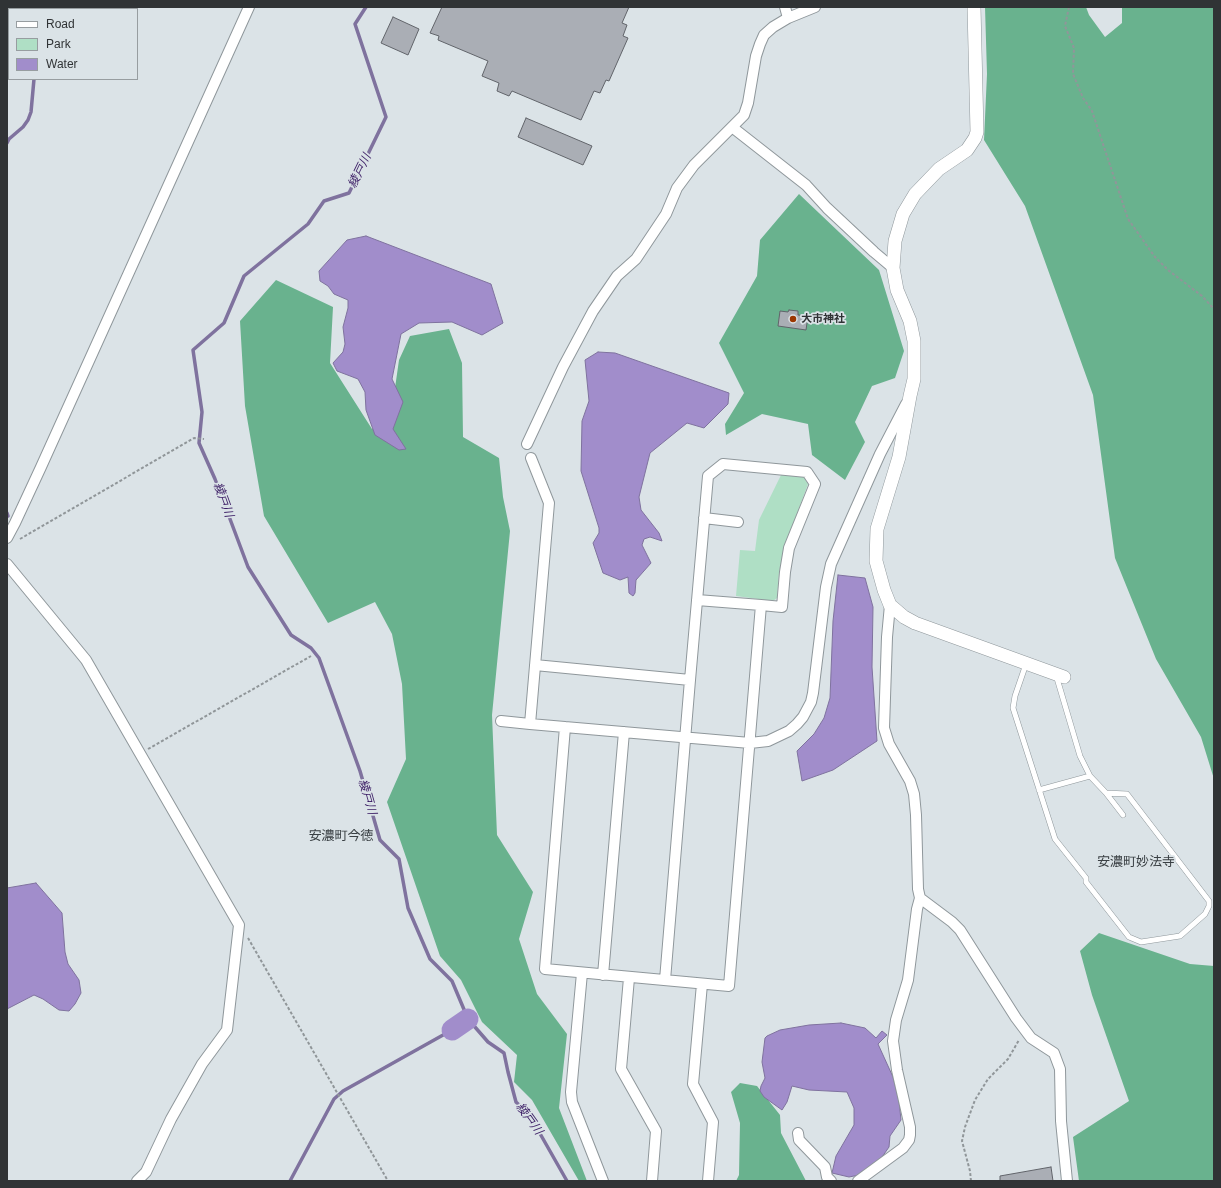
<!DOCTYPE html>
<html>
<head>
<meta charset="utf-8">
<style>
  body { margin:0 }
  #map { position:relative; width:1221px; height:1188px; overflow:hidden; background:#dbe3e7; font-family:Helvetica,sans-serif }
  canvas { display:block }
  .frame { position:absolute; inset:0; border:8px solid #303335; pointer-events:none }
  .legend { position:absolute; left:8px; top:8px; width:130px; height:72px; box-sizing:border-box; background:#dbe3e7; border:1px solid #979da0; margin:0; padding:5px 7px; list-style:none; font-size:12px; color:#303335 }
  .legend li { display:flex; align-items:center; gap:8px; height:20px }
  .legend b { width:20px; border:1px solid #979da0 }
</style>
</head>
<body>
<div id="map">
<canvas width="1221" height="1188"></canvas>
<div class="frame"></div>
<ul class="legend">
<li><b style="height:5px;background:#fff"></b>Road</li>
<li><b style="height:11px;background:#afdfc5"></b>Park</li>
<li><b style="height:11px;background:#a18dcb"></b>Water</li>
</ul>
</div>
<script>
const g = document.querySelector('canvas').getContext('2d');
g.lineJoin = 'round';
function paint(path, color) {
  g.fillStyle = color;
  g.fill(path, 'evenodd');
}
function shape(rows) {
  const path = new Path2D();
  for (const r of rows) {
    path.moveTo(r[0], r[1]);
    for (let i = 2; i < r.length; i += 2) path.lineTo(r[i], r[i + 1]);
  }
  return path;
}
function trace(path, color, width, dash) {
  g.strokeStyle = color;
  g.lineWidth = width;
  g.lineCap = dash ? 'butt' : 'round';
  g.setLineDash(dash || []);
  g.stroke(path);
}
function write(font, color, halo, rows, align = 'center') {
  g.font = font + ' Helvetica,"Noto Sans JP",sans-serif';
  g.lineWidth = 3.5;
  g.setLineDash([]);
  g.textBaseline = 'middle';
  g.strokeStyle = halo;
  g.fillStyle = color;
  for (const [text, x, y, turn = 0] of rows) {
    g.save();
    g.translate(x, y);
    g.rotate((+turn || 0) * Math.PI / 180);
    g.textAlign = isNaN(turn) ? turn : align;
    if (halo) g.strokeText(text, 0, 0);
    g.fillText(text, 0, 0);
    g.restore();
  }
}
paint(shape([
  [781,475,804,477,808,484,784,549,779,573,777,598,773,601,736,596,740,550,755,551,759,520]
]), '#afdfc5');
paint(shape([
  [985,7,1086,7,1089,15,1105,37,1122,23,1122,7,1214,7,1214,779,1201,737,1156,659,1115,558,1093,395,1025,206,984,140,987,74],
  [799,194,879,270,904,351,895,378,872,386,855,422,865,442,845,480,812,455,808,424,762,414,726,435,725,424,744,393,719,343,757,276,760,240],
  [276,280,333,307,330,363,372,429,390,423,399,360,410,336,449,329,462,363,463,437,499,458,503,497,510,531,492,715,497,835,533,892,519,939,537,994,567,1034,559,1108,587,1181,579,1181,532,1100,514,1082,517,1055,482,1022,461,980,440,956,387,802,406,759,402,684,392,634,375,602,328,623,264,516,245,406,240,321],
  [1099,933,1190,964,1214,966,1214,1181,1079,1181,1073,1137,1129,1101,1092,995,1080,951],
  [740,1083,757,1086,780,1115,781,1133,806,1181,736,1181,739,1175,740,1123,731,1092]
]), '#69b28e');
const water = shape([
  [366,236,491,284,503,323,482,335,452,322,419,323,401,334,392,379,403,402,393,429,406,449,399,450,375,435,366,410,365,392,358,379,337,371,333,363,343,352,345,344,343,327,348,308,348,300,334,294,328,286,320,281,319,271,347,240,366,236],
  [598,352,615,353,729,393,728,404,704,428,687,423,650,453,639,497,641,510,659,533,662,541,650,537,644,539,642,545,651,563,636,580,635,593,633,596,629,593,628,577,620,580,603,573,593,543,599,533,599,528,581,471,582,421,589,401,585,360,598,352],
  [838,575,865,578,873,607,872,667,877,741,833,770,802,781,797,751,814,734,824,718,830,698,833,621,838,575],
  [36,883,62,913,65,952,68,964,79,980,81,993,75,1004,69,1011,59,1010,43,999,34,995,7,1009,7,888,36,883],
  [841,1023,865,1028,876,1038,882,1031,887,1035,878,1044,893,1077,899,1101,901,1120,890,1136,889,1147,882,1157,859,1175,849,1177,832,1173,836,1156,854,1125,854,1108,847,1092,809,1090,792,1086,787,1102,782,1110,764,1097,760,1091,761,1086,765,1078,762,1062,765,1038,767,1036,780,1030,809,1025,841,1023]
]);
paint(water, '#a18dcb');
trace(water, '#7f729e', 1);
trace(shape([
  [366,7,355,24,386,117,349,193,324,201,308,224,244,276,224,323,193,350,202,412,199,443,215,479,248,567,291,635,311,648,319,658,360,771,380,840,399,859,408,908,430,959,452,981,468,1019,488,1042,504,1053,508,1072,516,1102,530,1116,567,1181],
  [80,9,80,7],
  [7,143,9,139,23,127,28,120,31,112,34,79],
  [7,513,8,516],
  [290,1181,334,1099,343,1091,452,1030]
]), '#7f729e', 3.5);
trace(shape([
  [452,1030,468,1019]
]), '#a18dcb', 21);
const building = shape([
  [442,7,629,7,622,23,627,25,623,36,628,38,609,81,606,80,600,93,594,91,581,120,512,91,509,96,497,91,499,83,482,76,488,61,438,40,439,36,430,33,442,7],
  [393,17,419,29,408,55,381,43,393,17],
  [526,118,592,146,583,165,518,137,526,118],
  [789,310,798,311,798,315,808,316,806,330,778,326,780,311,788,312,789,310],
  [1051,1167,1053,1181,1000,1181,1000,1176,1051,1167]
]);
paint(building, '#aaaeb5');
trace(building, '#61646a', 1);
const service = shape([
  [1026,664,1015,696,1013,708,1055,839,1086,878,1086,882,1129,937,1141,942,1180,936,1205,914,1209,906,1209,901,1127,794,1106,793,1090,776,1080,756,1056,675],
  [1039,790,1090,776],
  [1106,793,1123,815]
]);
const minor = shape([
  [785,7,788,18],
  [732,127,806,185,827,208,874,252,893,268],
  [527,444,563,367,593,311,617,276,636,259,666,214,677,188,694,165,744,115,748,103,756,56,760,44,764,35,773,27,788,18,815,7],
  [531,458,549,503,530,724,750,743,768,741,789,731,797,724,803,717,811,702,813,693,826,587,831,564,880,454,906,404],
  [704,518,738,522],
  [7,538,15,523,41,467,249,7],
  [7,564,86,660,239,925,227,1030,202,1064,171,1119,146,1172,137,1181],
  [697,600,761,605],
  [535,665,690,680],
  [501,721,530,724],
  [565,727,545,969,729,986,761,605,782,607,785,572,789,548,815,484,807,472,723,464,708,476,690,680,665,980],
  [920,898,952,922,960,930,1016,1018,1031,1038,1054,1053,1060,1069,1061,1121,1067,1181],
  [582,973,571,1092,572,1102,603,1181],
  [603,975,624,732],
  [629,978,621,1069,656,1131,652,1181],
  [702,984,693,1084,713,1122,708,1181],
  [798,1133,799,1140,825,1167,827,1177,831,1181],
  [858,1181,903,1148,909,1140,910,1135,910,1127,897,1070,893,1041,896,1020,908,980,917,909,920,898,918,889,916,815,914,794,910,781,889,744,884,728,887,637,890,605]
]);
const tertiary = shape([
  [974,7,977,132,975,138,967,150,939,169,915,194,903,214,895,241,893,268,897,290,910,321,914,341,914,379,910,396,899,457,877,529,876,561,884,590,890,605,904,617,915,623,1064,677]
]);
trace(service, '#8f979b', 6);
trace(minor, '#8f979b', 12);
trace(tertiary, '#8f979b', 14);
trace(shape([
  [1069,7,1065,26,1074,48,1073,74,1083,98,1092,111,1128,219,1155,257,1168,270,1202,296,1214,309],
  [20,539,194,438,204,439],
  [148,749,311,656],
  [248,938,388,1181],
  [971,1181,970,1171,962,1141,965,1127,975,1100,988,1079,1008,1059,1019,1040]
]), '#909699', 2, [3, 2]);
trace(service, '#fff', 5);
trace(minor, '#fff', 10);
trace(tertiary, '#fff', 13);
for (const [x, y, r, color] of [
  [793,319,4,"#9b3701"]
]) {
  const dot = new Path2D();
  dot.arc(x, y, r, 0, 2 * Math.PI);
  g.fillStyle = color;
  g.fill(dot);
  trace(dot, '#dbe3e7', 1.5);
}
write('bold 11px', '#303335', '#dbe3e7', [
  ["大市神社",801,319]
], 'left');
write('italic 12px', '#3b1d65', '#dbe3e7', [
  ["綾戸川",360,171,-64],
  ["綾戸川",223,500,70],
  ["綾戸川",367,797,74],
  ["綾戸川",529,1119,54]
]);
write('13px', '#3a4044', '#dbe3e7', [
  ["安濃町今徳",341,836],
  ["安濃町妙法寺",1136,862]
]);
</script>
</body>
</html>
